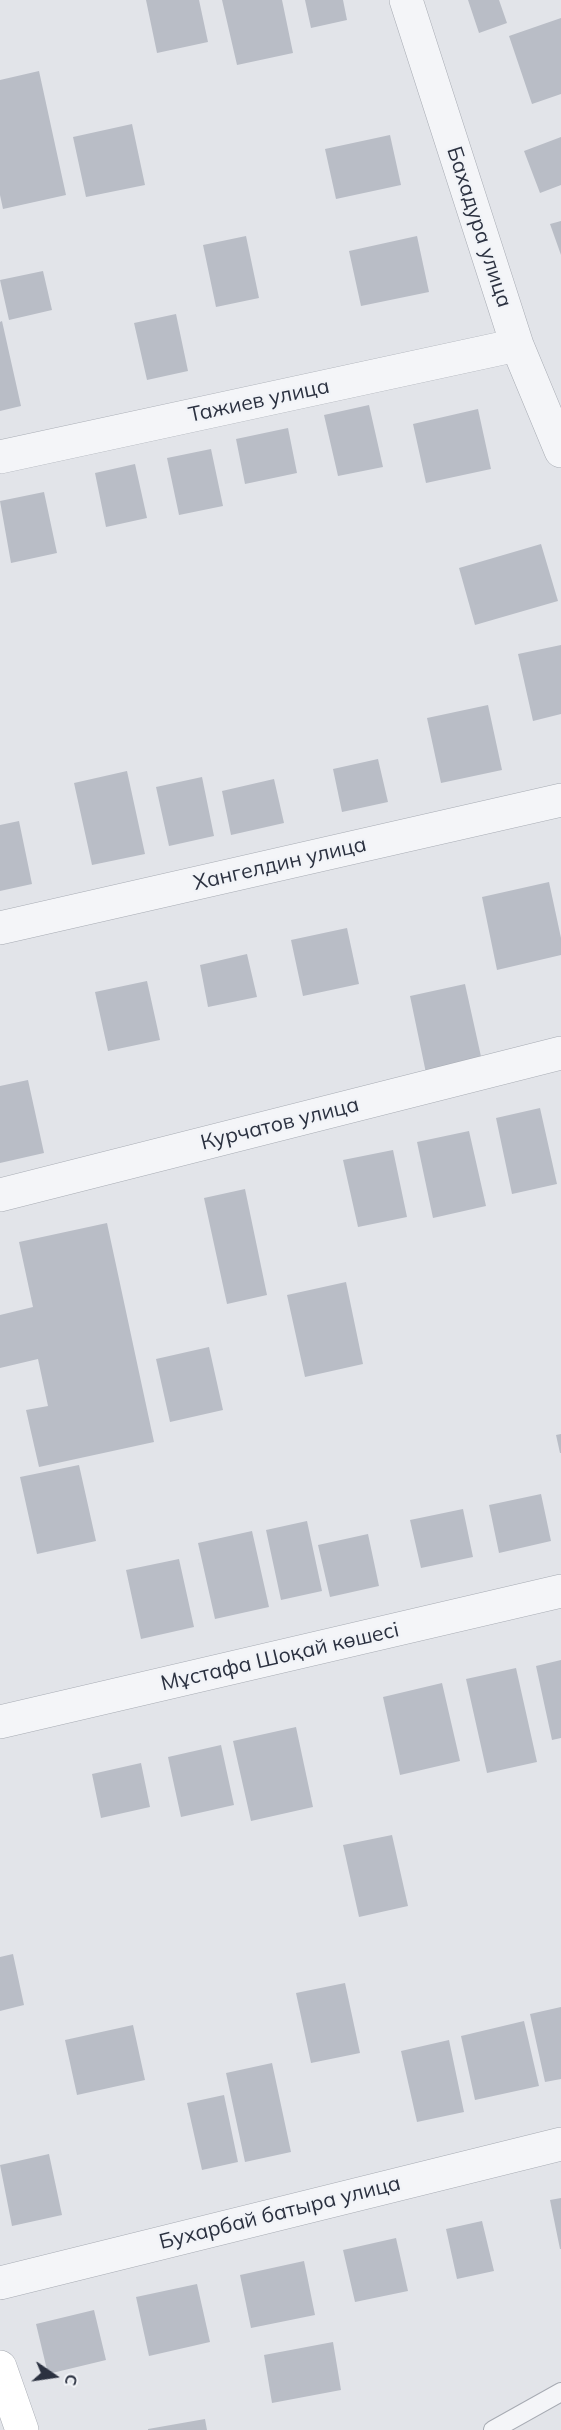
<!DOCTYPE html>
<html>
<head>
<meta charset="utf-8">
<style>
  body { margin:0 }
  #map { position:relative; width:561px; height:2430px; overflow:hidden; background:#e2e4e9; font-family:Mulish,sans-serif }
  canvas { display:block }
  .north { position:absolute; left:24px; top:2346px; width:60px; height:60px; -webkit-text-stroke:4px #f1f3f7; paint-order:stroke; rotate:103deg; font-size:16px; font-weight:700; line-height:24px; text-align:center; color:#2b3140 }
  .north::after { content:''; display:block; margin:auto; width:21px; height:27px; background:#2b3140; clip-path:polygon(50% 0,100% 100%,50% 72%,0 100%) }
</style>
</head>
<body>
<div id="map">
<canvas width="561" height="2430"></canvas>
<div class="north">С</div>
</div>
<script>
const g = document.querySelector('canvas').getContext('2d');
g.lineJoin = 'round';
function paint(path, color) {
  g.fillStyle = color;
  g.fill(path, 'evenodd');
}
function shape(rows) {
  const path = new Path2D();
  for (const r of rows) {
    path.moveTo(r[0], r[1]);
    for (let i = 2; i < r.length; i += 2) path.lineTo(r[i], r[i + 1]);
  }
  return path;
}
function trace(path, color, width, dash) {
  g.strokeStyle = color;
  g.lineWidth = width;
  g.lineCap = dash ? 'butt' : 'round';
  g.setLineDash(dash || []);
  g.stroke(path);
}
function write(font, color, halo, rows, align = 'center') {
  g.font = font + ' Mulish,sans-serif';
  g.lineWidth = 4.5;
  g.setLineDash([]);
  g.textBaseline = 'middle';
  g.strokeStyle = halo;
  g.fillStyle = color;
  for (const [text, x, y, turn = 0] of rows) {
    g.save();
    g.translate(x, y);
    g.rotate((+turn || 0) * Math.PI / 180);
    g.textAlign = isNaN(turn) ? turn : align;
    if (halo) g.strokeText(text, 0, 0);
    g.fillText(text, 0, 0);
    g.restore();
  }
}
paint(shape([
  [146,0,199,0,208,42,157,53],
  [222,0,282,0,293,53,237,65],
  [305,0,343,0,347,20,311,28],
  [468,0,499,0,507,23,479,33],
  [561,18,561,94,532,104,509,36],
  [39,71,66,195,3,209,0,195,0,80],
  [132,124,145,185,86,197,73,137],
  [390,135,401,185,336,199,325,149],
  [561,137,561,185,540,193,524,151],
  [561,221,561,255,550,224],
  [246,236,259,298,216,307,203,245],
  [417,236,429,292,361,306,349,251],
  [43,271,52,310,9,320,0,280],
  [176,314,188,371,147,380,134,323],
  [2,321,21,406,0,411,0,322],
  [369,405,383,467,338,476,324,415],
  [478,409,491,469,426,483,413,424],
  [288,428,297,473,245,484,236,439],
  [211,449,223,506,179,515,167,458],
  [135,464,147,518,106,527,95,473],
  [44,492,57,553,11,563,0,501],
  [541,544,558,601,475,625,459,568],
  [561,645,561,714,533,721,518,654],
  [488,705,502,770,441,783,427,718],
  [378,759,388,802,342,812,333,769],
  [127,771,145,854,92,865,74,783],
  [202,777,214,836,169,846,156,787],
  [274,779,284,823,231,835,222,791],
  [19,821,32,884,0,891,0,825],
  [549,882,561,938,561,955,497,970,482,897],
  [347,928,359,984,303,996,291,940],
  [247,954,257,997,208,1007,200,965],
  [147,981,160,1040,108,1051,95,992],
  [465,984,482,1061,426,1073,410,996],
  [28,1080,44,1153,0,1163,0,1086],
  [540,1108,557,1184,512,1194,496,1118],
  [469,1131,486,1206,433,1218,417,1142],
  [393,1150,407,1217,358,1227,343,1160],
  [245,1189,267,1295,227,1304,204,1198],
  [107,1223,154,1442,39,1467,26,1410,48,1406,38,1359,0,1368,0,1315,33,1307,19,1242],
  [346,1282,363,1364,305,1377,287,1295],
  [209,1347,223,1410,170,1422,156,1359],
  [561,1434,561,1453,560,1453,556,1435],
  [79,1465,96,1541,37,1554,20,1477],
  [541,1494,551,1541,499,1553,489,1505],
  [463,1509,473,1557,421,1568,410,1520],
  [307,1521,322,1591,281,1600,266,1530],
  [252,1531,269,1607,215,1619,198,1543],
  [368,1534,379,1586,330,1597,318,1545],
  [179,1559,194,1627,141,1639,126,1570],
  [561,1660,561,1738,552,1740,536,1666],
  [516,1668,537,1762,487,1773,466,1679],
  [442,1683,460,1761,400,1775,383,1697],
  [296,1727,313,1807,251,1821,233,1741],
  [221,1745,234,1805,181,1817,168,1757],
  [141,1763,150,1807,101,1818,92,1774],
  [392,1835,408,1906,359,1917,343,1845],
  [13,1954,24,2005,0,2011,0,1957],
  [345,1983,360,2053,311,2063,296,1993],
  [561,2007,561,2079,545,2082,530,2014],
  [524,2021,539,2086,475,2100,461,2036],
  [133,2025,145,2080,77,2095,65,2040],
  [449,2040,464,2112,417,2122,401,2051],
  [272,2063,291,2152,245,2162,226,2073],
  [224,2095,238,2162,202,2170,187,2103],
  [49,2154,62,2215,12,2226,0,2165],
  [561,2198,561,2249,560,2249,550,2200],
  [482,2221,494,2271,457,2279,446,2229],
  [396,2238,408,2291,355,2302,343,2250],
  [304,2261,315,2315,251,2328,240,2275],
  [197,2284,210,2342,149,2356,136,2297],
  [94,2310,106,2360,48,2374,36,2324],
  [333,2342,341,2390,272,2403,264,2355],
  [205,2419,207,2430,148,2430,148,2429]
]), '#b9bdc6');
const lane = shape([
  [493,2430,561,2392]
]);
const street = shape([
  [406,0,517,345,561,451],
  [0,457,517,345],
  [0,928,561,800],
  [0,1195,561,1053],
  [0,1722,561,1591],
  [0,2283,561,2144]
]);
const secondary = shape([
  [0,2367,22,2430]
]);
trace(lane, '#a7abb3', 20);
trace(street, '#a7abb3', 34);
trace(secondary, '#a7abb3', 34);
trace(lane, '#f4f5f8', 18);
trace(street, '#f4f5f8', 33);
trace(secondary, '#fff', 33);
write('21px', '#2b3140', '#f1f3f7', [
  ["Бахадура улица",479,227,72],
  ["Тажиев улица",259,401,-12],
  ["Хангелдин улица",280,864,-13],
  ["Курчатов улица",280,1124,-14],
  ["Мұстафа Шоқай көшесі",280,1657,-13],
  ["Бухарбай батыра улица",280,2213,-14]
]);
</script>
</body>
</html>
